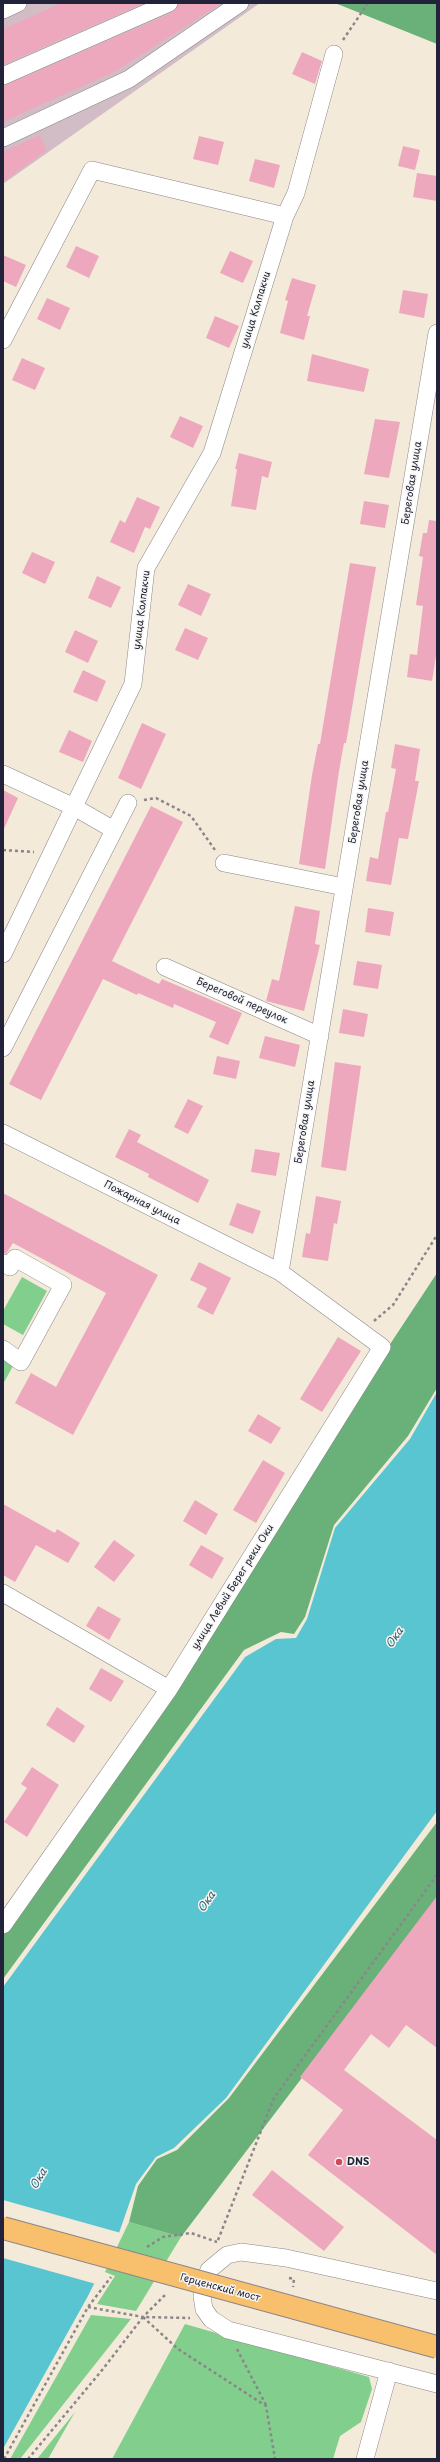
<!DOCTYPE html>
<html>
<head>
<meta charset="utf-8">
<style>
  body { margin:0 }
  #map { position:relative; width:440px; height:2462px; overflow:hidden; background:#f4ead9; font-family:"Playpen Sans",sans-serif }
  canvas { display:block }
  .frame { position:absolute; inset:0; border:4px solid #22223b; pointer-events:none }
</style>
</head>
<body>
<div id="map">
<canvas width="440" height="2462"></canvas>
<div class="frame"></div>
</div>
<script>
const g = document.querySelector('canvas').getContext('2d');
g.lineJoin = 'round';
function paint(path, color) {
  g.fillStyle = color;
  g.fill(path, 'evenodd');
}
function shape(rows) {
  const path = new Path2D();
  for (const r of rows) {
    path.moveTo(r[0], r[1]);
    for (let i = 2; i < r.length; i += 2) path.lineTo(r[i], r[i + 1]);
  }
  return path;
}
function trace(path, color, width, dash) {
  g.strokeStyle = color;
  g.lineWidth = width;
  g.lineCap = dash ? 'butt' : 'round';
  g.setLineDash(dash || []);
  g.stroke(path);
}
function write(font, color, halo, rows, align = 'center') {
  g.font = font + ' "Playpen Sans",sans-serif';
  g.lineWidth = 3;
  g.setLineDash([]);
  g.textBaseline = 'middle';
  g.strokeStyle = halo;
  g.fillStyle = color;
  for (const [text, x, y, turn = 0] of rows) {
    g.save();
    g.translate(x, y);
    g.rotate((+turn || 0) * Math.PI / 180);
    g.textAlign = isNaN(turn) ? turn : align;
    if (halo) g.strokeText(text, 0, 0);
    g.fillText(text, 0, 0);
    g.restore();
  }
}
paint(shape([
  [3,3,260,3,3,184]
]), '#d2bdc6');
paint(shape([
  [22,1277,47,1291,23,1335,3,1324,3,1311],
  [3,1360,13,1366,3,1384],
  [129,2222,181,2237,136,2311,97,2304,115,2276,105,2272],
  [91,2315,131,2319,20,2459,10,2459],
  [185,2324,369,2377,372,2389,361,2422,340,2436,333,2459,112,2459],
  [75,2412,48,2459,37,2459]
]), '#82ce8d');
paint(shape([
  [335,3,437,3,437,44],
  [437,1273,437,1388,408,1436,334,1525,305,1617,294,1634,281,1632,244,1650,3,1979,3,1931],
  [437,1822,437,1900,181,2237,129,2222,138,2186,157,2159,177,2150,229,2098]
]), '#69b178');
paint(shape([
  [437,1392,437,1811,226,2098,174,2148,156,2157,136,2184,118,2236,88,2296,3,2449,3,1987,245,1657,276,1639,296,1638,307,1619,335,1528,410,1439]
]), '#58c5d0');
paint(shape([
  [3,2200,121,2233,96,2284,3,2258]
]), '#f4ead9');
paint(shape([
  [62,3,144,3,3,65,3,29],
  [179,3,222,3,116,71,3,122,3,86,173,12],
  [302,52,322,61,315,84,292,74],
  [39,135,47,150,3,182,3,152],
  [199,136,224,142,218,165,193,159],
  [403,146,420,150,415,170,398,166],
  [255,159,280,165,274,188,249,181],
  [417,173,437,176,437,201,413,197],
  [76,246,99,256,89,278,66,267],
  [230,251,253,261,243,283,220,273],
  [3,255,26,265,16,287,3,281],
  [292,278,316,285,307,316,310,316,304,340,280,333,288,301,285,300],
  [403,290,428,294,424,318,399,313],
  [47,298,70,308,60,330,37,319],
  [215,316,239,326,229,348,206,338],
  [312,354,369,369,364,392,307,381],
  [22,358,45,368,35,390,12,380],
  [180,416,203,426,193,448,170,437],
  [375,419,400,422,389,478,364,474],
  [239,453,272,462,268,478,262,476,256,510,231,506,237,469,235,469],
  [137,497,160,507,150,529,145,527,134,553,110,542,120,520,125,523],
  [364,501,389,505,385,528,360,524],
  [429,520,437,521,437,649,432,681,407,677,410,654,417,655,423,606,416,605,423,557,419,556,423,533,427,533],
  [32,552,55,562,45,584,22,573],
  [350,563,376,567,346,743,344,743,339,771,325,869,299,864,312,775,318,744,320,744],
  [97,576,121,587,111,608,88,598],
  [188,584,211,594,201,616,178,605],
  [185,628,208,638,198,660,175,650],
  [75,630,98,641,88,663,65,652],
  [83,670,106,681,97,702,73,692],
  [142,723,166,734,141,789,118,778],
  [69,730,92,741,83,762,59,752],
  [395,744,420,749,415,781,419,781,408,839,399,838,391,885,366,881,370,857,378,859,386,812,388,812,396,769,391,768],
  [3,790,18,798,3,831],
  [151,806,183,822,112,961,159,984,162,979,242,1013,228,1045,209,1037,216,1022,174,1004,173,1008,138,993,137,995,103,979,41,1100,9,1084],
  [295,906,320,911,315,944,320,945,304,1011,266,1001,272,979,279,981],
  [368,908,394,912,390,936,365,932],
  [357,961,382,965,378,989,353,985],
  [343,1009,368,1014,364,1037,339,1033],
  [265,1036,300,1045,295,1067,259,1058],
  [217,1056,240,1061,236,1079,213,1074],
  [335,1062,361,1066,346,1171,321,1167],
  [188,1099,203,1106,188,1134,174,1127],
  [129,1129,141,1135,137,1142,209,1180,198,1203,148,1177,149,1174,115,1157],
  [255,1149,280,1153,276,1176,251,1172],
  [3,1193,158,1275,73,1435,15,1403,31,1373,56,1387,106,1293,13,1243,6,1254,3,1253],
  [316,1196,341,1201,337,1224,334,1223,328,1261,302,1257,306,1233,310,1234],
  [237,1203,261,1211,253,1234,229,1225],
  [199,1262,231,1278,213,1315,197,1307,207,1288,190,1280],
  [338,1337,361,1351,322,1412,300,1399],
  [258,1414,281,1428,271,1444,248,1431],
  [263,1460,285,1473,256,1523,233,1510],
  [195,1500,218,1514,206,1535,183,1521],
  [3,1504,55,1533,57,1529,80,1543,68,1563,36,1545,15,1582,3,1575],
  [114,1540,135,1555,114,1582,94,1567],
  [201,1545,224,1558,212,1579,189,1565],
  [98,1606,121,1619,109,1640,86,1626],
  [101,1668,124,1681,111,1702,89,1689],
  [57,1707,85,1726,74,1743,46,1725],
  [32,1767,59,1785,27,1837,4,1822,27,1788,21,1784],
  [437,1896,437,2048,406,2025,389,2048,371,2034,344,2070,437,2140,437,2255,308,2155,343,2110,300,2077],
  [272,2170,344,2227,324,2251,252,2195]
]), '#eea8bd');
const minor = shape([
  [3,10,18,3],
  [3,76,169,3],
  [3,138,129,79,240,3],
  [3,340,92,170,285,216],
  [3,774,74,807,114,830],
  [224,863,344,887],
  [3,954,133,684,146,568,212,453,285,216,296,193,334,54],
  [165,967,320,1036],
  [3,1048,128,803],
  [3,1133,280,1272,382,1347,169,1689,3,1925],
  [3,1263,10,1267,15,1258,63,1285,21,1362,3,1349],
  [280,1272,437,333],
  [3,1593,169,1689],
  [437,2291,286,2258,241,2252,227,2255,209,2270,204,2282,202,2296,204,2309,211,2319,228,2330,437,2384],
  [365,2459,389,2371]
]);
trace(minor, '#8b868a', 18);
trace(shape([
  [343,40,368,3],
  [144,800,156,798,191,816,215,850],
  [3,850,34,852],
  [374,1321,393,1305,437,1235],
  [218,2240,274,2098,437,1875],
  [147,2247,163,2237,191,2233,217,2242],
  [289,2278,294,2279,293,2287],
  [88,2307,143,2317,167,2293],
  [143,2317,178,2349,266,2406,275,2459],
  [237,2349,266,2405],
  [4,2459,88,2307,111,2277],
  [28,2459,103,2369,143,2317,190,2318]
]), '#8b868a', 2.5, [3, 3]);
trace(minor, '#fff', 17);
const majorBridge = shape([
  [3,2228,437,2347]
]);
trace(majorBridge, '#8b868a', 24, []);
trace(majorBridge, '#f8bf6c', 22);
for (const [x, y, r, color] of [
  [339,2162,4,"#d1495b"]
]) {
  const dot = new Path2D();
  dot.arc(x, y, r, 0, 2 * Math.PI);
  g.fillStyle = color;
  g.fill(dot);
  trace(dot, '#f6f6f2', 1.5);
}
write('10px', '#22223b', '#f6f6f2', [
  ["улица Колпакчи",256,310,-73],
  ["Береговая улица",412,483,-81],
  ["улица Колпакчи",142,610,-83],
  ["Береговая улица",359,802,-81],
  ["Береговой переулок",242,1001,24],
  ["Береговая улица",305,1122,-81],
  ["Пожарная улица",142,1203,27],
  ["улица Левый Берег реки Оки",233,1587,-58],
  ["Герценский мост",220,2288,15]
]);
write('bold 10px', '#22223b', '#f6f6f2', [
  ["DNS",347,2162]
], 'left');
write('italic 11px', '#355b6f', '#f6f6f2', [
  ["Ока",395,1638,-55],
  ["Ока",207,1902,-55],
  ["Ока",39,2179,-60]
]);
</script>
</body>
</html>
